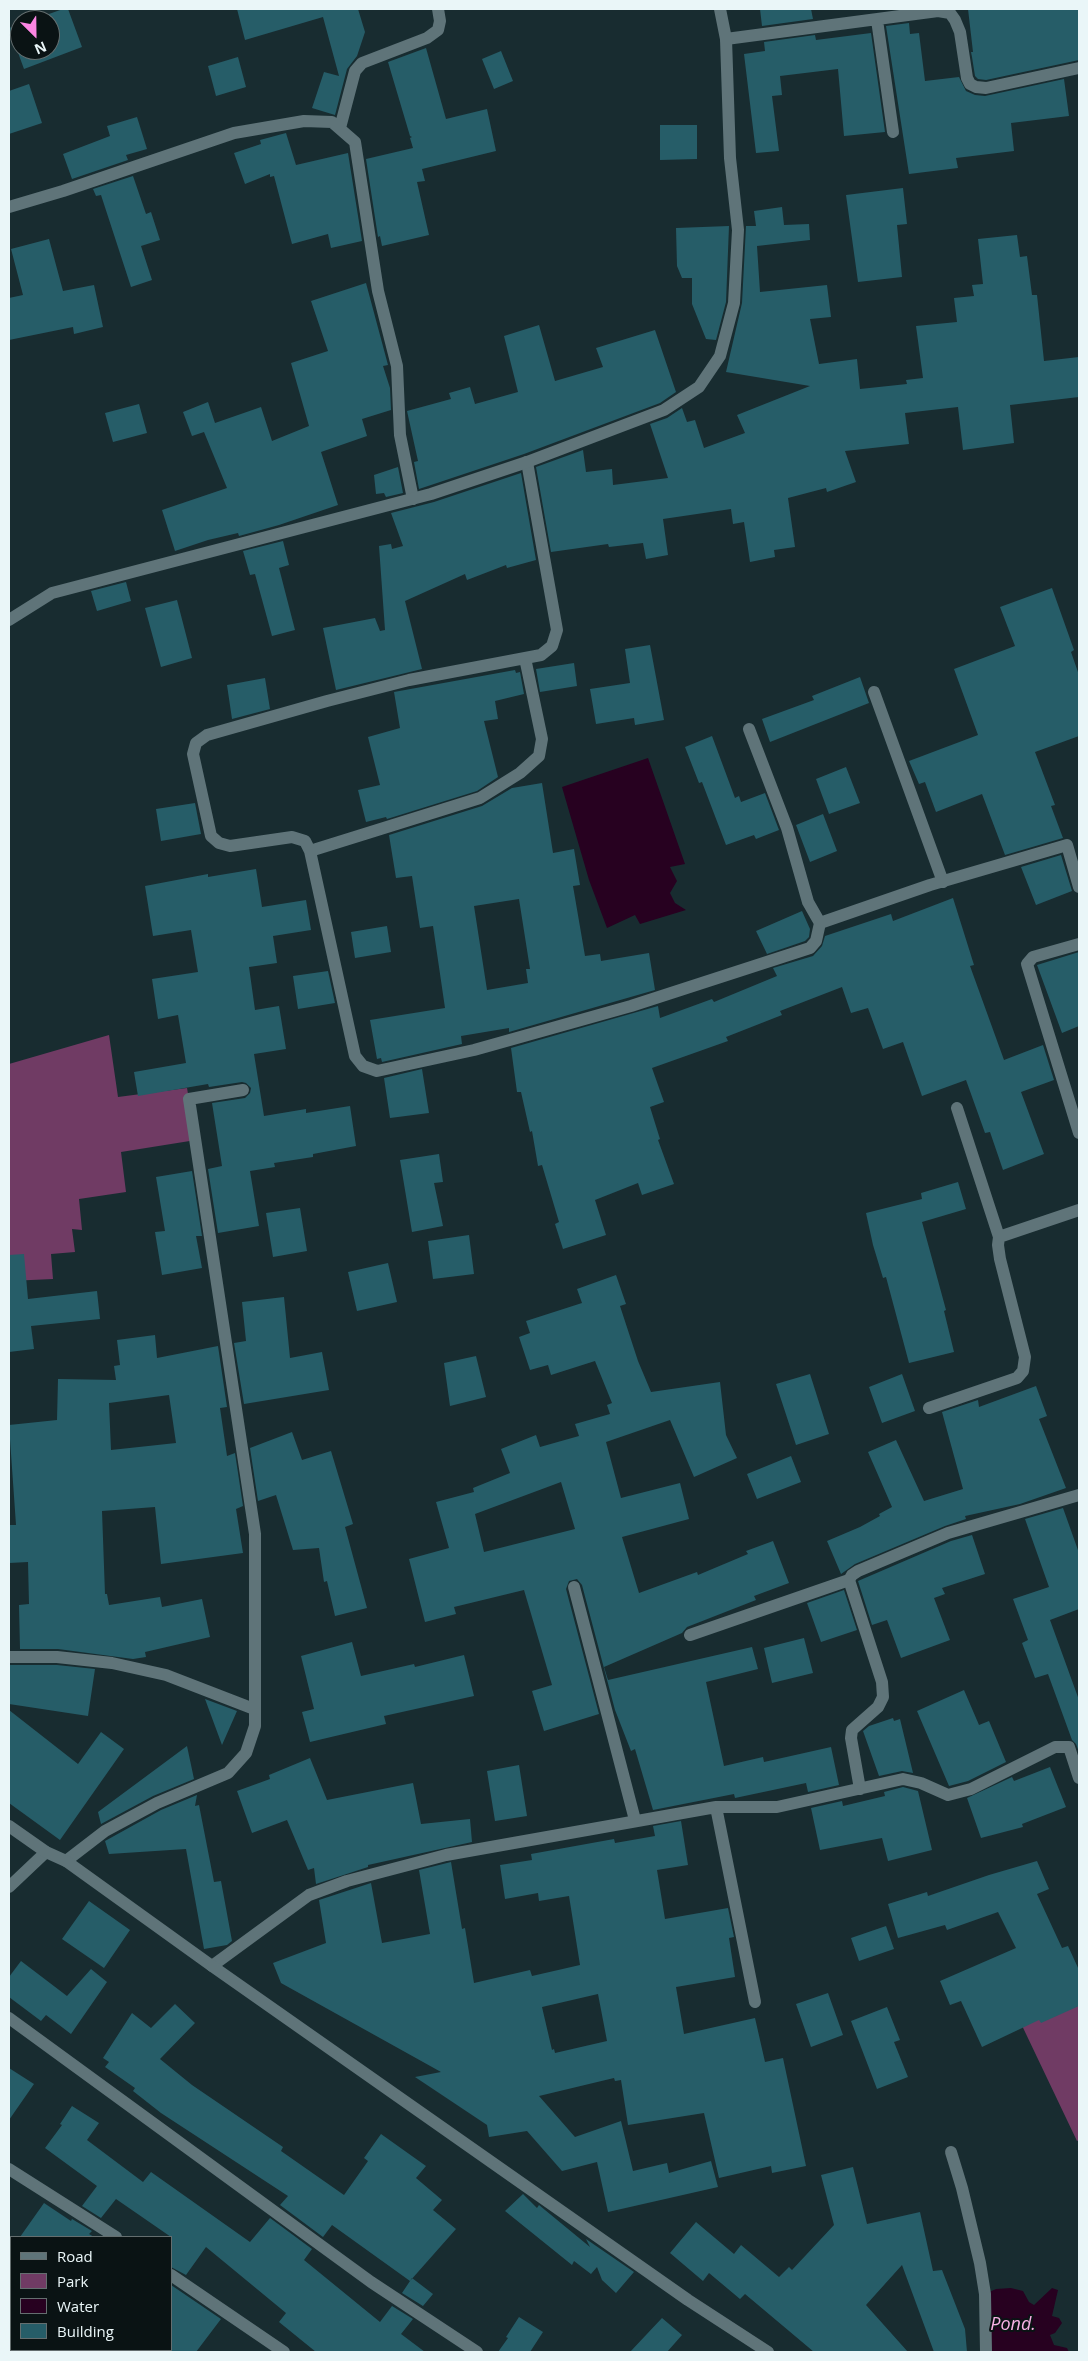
<!DOCTYPE html>
<html>
<head>
<meta charset="utf-8">
<style>
  body { margin:0 }
  #map { position:relative; width:1088px; height:2361px; overflow:hidden; background:#182c30; font-family:"Open Sans",sans-serif }
  canvas { display:block }
  .frame { position:absolute; inset:0; border:10px solid #eaf6f8; pointer-events:none }
  .legend { position:absolute; left:10px; top:2236px; width:162px; height:115px; box-sizing:border-box; background:#0a1314; border:1px solid #646e6f; margin:0; padding:6px 9px; list-style:none; font-size:15px; color:#eaf6f8 }
  .legend li { display:flex; align-items:center; gap:10px; height:25px }
  .legend b { width:25px; border:1px solid #646e6f }
  .north { position:absolute; left:10px; top:10px; width:50px; height:50px; box-sizing:border-box; background:#0a1314; border:1px solid #646e6f; border-radius:50%; rotate:157deg; font-size:14px; font-weight:700; line-height:20px; text-align:center; color:#eaf6f8 }
  .north::after { content:''; display:block; margin:auto; width:18px; height:22px; background:#fd86e3; clip-path:polygon(50% 0,100% 100%,50% 72%,0 100%) }
</style>
</head>
<body>
<div id="map">
<canvas width="1088" height="2361"></canvas>
<div class="frame"></div>
<ul class="legend">
<li><b style="height:6px;background:#5f7479"></b>Road</li>
<li><b style="height:14px;background:#703b64"></b>Park</li>
<li><b style="height:14px;background:#270120"></b>Water</li>
<li><b style="height:14px;background:#265d68"></b>Building</li>
</ul>
<div class="north">N</div>
</div>
<script>
const g = document.querySelector('canvas').getContext('2d');
g.lineJoin = 'round';
function paint(path, color) {
  g.fillStyle = color;
  g.fill(path, 'evenodd');
}
function shape(rows) {
  const path = new Path2D();
  for (const r of rows) {
    path.moveTo(r[0], r[1]);
    for (let i = 2; i < r.length; i += 2) path.lineTo(r[i], r[i + 1]);
  }
  return path;
}
function trace(path, color, width, dash) {
  g.strokeStyle = color;
  g.lineWidth = width;
  g.lineCap = dash ? 'butt' : 'round';
  g.setLineDash(dash || []);
  g.stroke(path);
}
function write(font, color, halo, rows, align = 'center') {
  g.font = font + ' "Open Sans",sans-serif';
  g.lineWidth = 4;
  g.setLineDash([]);
  g.textBaseline = 'middle';
  g.strokeStyle = halo;
  g.fillStyle = color;
  for (const [text, x, y, turn = 0] of rows) {
    g.save();
    g.translate(x, y);
    g.rotate((+turn || 0) * Math.PI / 180);
    g.textAlign = isNaN(turn) ? turn : align;
    if (halo) g.strokeText(text, 0, 0);
    g.fillText(text, 0, 0);
    g.restore();
  }
}
paint(shape([
  [109,1035,118,1097,187,1088,196,1140,121,1152,126,1192,79,1199,82,1230,72,1229,75,1252,51,1254,53,1279,9,1281,9,1064],
  [1079,1986,1079,2140,1077,2141,1016,2013]
]), '#703b64');
paint(shape([
  [648,758,685,864,670,867,677,881,670,893,675,903,686,910,640,924,635,915,607,928,589,880,562,787],
  [1011,2288,1023,2291,1029,2302,1034,2305,1052,2288,1058,2290,1052,2316,1059,2318,1062,2323,1055,2333,1050,2335,1054,2345,1067,2348,1069,2352,986,2352,985,2294,996,2289]
]), '#270120');
paint(shape([
  [63,9,68,9,82,47,24,69,9,28,20,24,20,50,50,50,50,20,32,20],
  [237,9,358,9,365,32,357,56,347,69,335,115,312,108,324,72,339,76,323,17,245,40],
  [760,9,811,9,813,19,762,26],
  [968,9,1079,9,1079,60,986,80,978,79,975,76,972,57,971,52,973,52],
  [909,23,910,34,919,33,925,81,959,77,966,91,975,95,985,96,1064,79,1069,116,1011,123,1014,151,956,158,958,168,909,174,886,26],
  [871,33,885,132,844,136,838,69,780,76,782,95,772,96,779,151,756,153,744,54,765,51,764,42,815,35,816,40],
  [426,48,446,119,487,109,496,151,422,169,425,181,417,182,429,235,382,246,380,236,378,237,366,159,413,148,410,138,412,137,410,136,388,62],
  [501,51,513,81,494,89,482,59],
  [238,57,246,87,216,96,208,66],
  [29,84,42,123,9,134,9,91],
  [137,117,147,149,126,155,128,160,72,179,63,154,110,136,107,126],
  [660,125,697,125,697,159,660,160],
  [286,133,296,165,348,153,362,241,331,248,328,234,292,244,274,176,270,177,270,174,245,184,234,153,261,144,260,140],
  [133,176,146,214,151,212,160,240,141,246,152,280,131,287,101,195,96,196,93,189],
  [903,188,907,224,897,225,902,277,858,282,846,195],
  [782,207,784,225,809,224,810,240,757,246,760,292,827,285,831,317,810,319,819,364,857,359,860,389,907,384,906,380,923,378,916,326,957,322,954,298,974,296,972,285,983,284,978,239,1017,235,1020,257,1027,256,1032,295,1037,295,1044,361,1079,357,1079,397,1010,405,1014,443,963,450,958,407,905,413,909,444,845,451,856,482,827,492,826,488,788,498,795,547,774,550,775,557,750,562,744,522,733,524,731,509,663,519,668,555,646,559,643,543,609,547,608,544,551,552,536,467,583,450,586,472,612,469,613,485,668,478,650,424,667,418,682,408,687,422,695,420,704,448,745,433,737,415,810,386,726,372,742,303,746,226,756,226,754,211],
  [729,226,726,302,716,340,706,339,692,304,692,278,682,278,677,266,676,228],
  [49,239,63,291,94,285,103,327,74,334,73,327,9,340,9,298,23,295,11,249],
  [366,283,388,365,383,366,390,388,391,410,362,419,367,436,321,452,338,505,279,525,239,536,238,533,208,540,175,551,162,510,227,488,204,432,192,436,183,412,208,402,215,423,261,407,272,441,309,426,291,363,328,351,311,301],
  [539,325,555,381,603,367,596,348,655,330,676,392,660,403,524,454,419,489,414,462,418,461,407,411,451,399,449,393,470,387,475,404,518,392,504,336],
  [139,404,147,433,113,442,105,413],
  [398,467,403,493,386,497,384,493,376,494,374,475],
  [521,473,536,560,507,568,506,565,467,580,465,574,405,601,422,669,336,690,323,628,375,618,380,631,385,630,379,546,391,544,392,549,403,546,391,513,434,502],
  [283,541,289,565,279,568,295,630,272,636,255,574,250,575,243,551],
  [126,582,131,601,97,611,91,591],
  [1052,588,1074,650,1071,652,1079,675,1079,736,1035,752,1055,805,1051,806,1063,838,1005,855,982,794,936,812,925,782,919,784,909,761,978,735,954,669,1015,646,1000,607],
  [177,600,192,658,161,667,145,608],
  [650,645,664,720,635,725,634,718,596,724,590,689,630,683,625,649],
  [574,663,577,686,540,692,536,669],
  [515,670,516,673,520,672,524,694,495,701,498,719,484,721,498,777,477,791,387,819,386,817,366,822,358,790,380,785,368,737,400,728,394,692],
  [860,677,869,703,770,742,762,719,814,700,812,696],
  [265,678,270,709,232,719,227,685],
  [712,736,735,798,739,796,741,802,765,793,779,830,756,839,754,835,726,845,702,782,699,783,685,747],
  [846,767,860,803,829,814,816,779],
  [542,783,553,853,574,849,580,885,573,886,585,956,600,954,601,961,649,953,655,990,509,1032,509,1028,461,1036,462,1044,382,1062,381,1058,377,1059,370,1020,445,1008,433,926,420,928,412,876,396,878,389,835,482,806,512,788],
  [519,899,530,969,526,969,528,983,487,990,474,906],
  [195,803,201,834,161,841,156,809],
  [823,814,837,851,810,862,796,825],
  [1061,855,1072,891,1036,905,1021,867],
  [256,869,262,907,306,900,311,930,273,936,277,963,249,967,255,1010,279,1006,286,1049,254,1054,264,1116,306,1109,306,1113,350,1106,356,1146,313,1154,313,1157,274,1163,275,1167,250,1171,259,1226,218,1233,208,1169,222,1166,212,1103,245,1098,250,1093,251,1088,246,1083,242,1082,209,1087,208,1084,138,1096,134,1072,186,1063,178,1015,158,1019,152,979,198,972,191,930,153,936,145,886,208,874,208,877],
  [953,898,974,965,970,966,1004,1060,1043,1045,1054,1080,1021,1092,1044,1154,1003,1170,990,1132,985,1133,966,1080,922,1096,903,1042,883,1049,868,1008,851,1013,842,987,780,1011,782,1015,726,1037,728,1041,652,1068,664,1102,650,1107,660,1139,658,1140,674,1184,642,1195,638,1183,595,1200,606,1235,563,1249,555,1224,559,1222,542,1165,538,1166,532,1131,530,1132,521,1092,517,1092,511,1048,658,1006,660,1018,712,999,714,1002,777,976,773,968,813,956,822,946,825,936,891,914,893,921],
  [802,911,810,929,809,937,805,941,767,954,756,931],
  [387,926,391,952,355,958,351,932],
  [1079,952,1079,1026,1062,1033,1037,965],
  [328,971,335,1003,298,1009,293,976],
  [422,1069,429,1113,390,1118,384,1078],
  [439,1154,443,1182,434,1183,443,1226,412,1232,400,1160],
  [192,1171,202,1236,196,1236,202,1268,162,1275,155,1232,165,1231,156,1177],
  [958,1182,966,1209,922,1222,946,1310,944,1311,954,1352,909,1363,886,1277,883,1278,873,1245,866,1213,922,1199,921,1193],
  [300,1208,307,1251,273,1257,266,1213],
  [469,1235,474,1274,433,1279,428,1241],
  [24,1254,28,1299,97,1291,100,1319,31,1326,34,1349,9,1352,9,1255],
  [388,1263,397,1302,357,1311,348,1272],
  [616,1275,626,1304,620,1306,638,1361,651,1392,720,1382,726,1435,737,1458,694,1477,670,1420,606,1442,621,1498,680,1483,689,1519,622,1537,639,1593,697,1572,698,1575,748,1554,746,1551,773,1541,789,1583,754,1596,756,1600,687,1627,682,1633,604,1667,608,1680,752,1647,758,1669,706,1682,724,1766,763,1757,764,1762,831,1747,839,1785,808,1792,806,1783,735,1798,734,1794,653,1810,635,1749,631,1751,615,1710,582,1585,577,1579,569,1581,566,1589,599,1714,544,1731,532,1691,552,1685,524,1590,454,1607,456,1614,425,1622,409,1559,449,1548,436,1502,474,1492,473,1488,510,1473,501,1449,536,1435,540,1447,579,1436,575,1424,610,1414,607,1405,612,1403,595,1361,551,1375,548,1365,530,1370,519,1337,530,1333,526,1321,582,1303,577,1289],
  [561,1482,575,1529,484,1552,475,1514],
  [284,1297,290,1358,322,1352,329,1390,244,1404,234,1343,246,1341,242,1302],
  [155,1335,157,1358,218,1346,227,1407,220,1408,227,1456,235,1453,243,1506,236,1509,243,1553,161,1564,155,1507,102,1511,105,1594,107,1594,109,1605,160,1597,162,1607,202,1599,210,1637,145,1652,146,1657,133,1659,58,1649,20,1649,19,1605,29,1604,28,1562,9,1563,9,1525,16,1525,9,1425,57,1420,58,1379,116,1380,114,1366,120,1365,117,1340],
  [169,1395,176,1443,111,1450,109,1403],
  [476,1356,486,1397,450,1406,444,1363],
  [810,1374,829,1434,796,1445,776,1384],
  [902,1374,915,1411,882,1423,869,1387],
  [1036,1386,1047,1416,1039,1419,1066,1488,1020,1504,965,1516,966,1519,945,1526,855,1564,841,1574,827,1541,860,1527,880,1516,879,1514,892,1507,868,1452,896,1440,924,1501,963,1489,942,1412,978,1400,979,1407],
  [292,1432,302,1460,331,1451,353,1524,345,1527,367,1608,335,1616,327,1581,324,1582,319,1548,293,1550,276,1495,258,1501,250,1448],
  [791,1456,801,1482,757,1499,747,1474],
  [1063,1508,1079,1553,1079,1609,1050,1620,1079,1700,1079,1752,1076,1744,1072,1740,1048,1674,1035,1678,1022,1643,1028,1640,1013,1599,1049,1587,1025,1519],
  [972,1535,985,1574,942,1588,945,1594,934,1598,950,1640,901,1658,887,1620,872,1625,858,1581,951,1541],
  [844,1590,857,1630,821,1642,807,1603],
  [804,1638,813,1673,772,1683,764,1648],
  [352,1642,361,1676,414,1664,415,1667,464,1655,474,1696,384,1716,386,1724,310,1742,302,1712,314,1709,301,1656],
  [9,1665,57,1665,95,1669,88,1716,9,1704],
  [964,1690,979,1725,989,1721,1006,1762,968,1781,949,1786,917,1711],
  [205,1699,237,1711,222,1745],
  [9,1710,78,1764,101,1732,124,1749,60,1840,9,1803],
  [893,1718,894,1721,900,1719,913,1773,902,1771,879,1776,863,1731,869,1726],
  [187,1746,194,1779,153,1796,101,1824,98,1812],
  [310,1758,327,1800,413,1783,421,1824,470,1819,472,1842,368,1865,368,1867,316,1884,314,1868,308,1870,287,1820,252,1833,237,1791,270,1779,269,1775],
  [519,1765,527,1816,495,1821,487,1771],
  [1050,1767,1066,1807,1022,1824,1023,1827,981,1838,967,1798,1012,1777,1014,1781],
  [903,1787,918,1791,932,1850,888,1861,882,1838,820,1850,811,1808,842,1801,843,1806,885,1796,884,1792],
  [197,1795,195,1806,199,1805,214,1882,221,1881,232,1941,227,1945,204,1949,186,1849,109,1854,105,1841,161,1810],
  [681,1821,688,1865,657,1870,665,1919,728,1908,734,1937,729,1938,735,1977,676,1987,684,2034,755,2018,765,2062,783,2058,806,2166,772,2173,771,2166,719,2178,704,2113,628,2125,621,2080,615,2081,614,2078,539,2096,575,2137,621,2121,633,2171,667,2163,669,2173,711,2161,718,2187,608,2212,597,2162,562,2171,527,2131,489,2137,487,2125,415,2077,441,2072,281,1983,273,1963,326,1943,319,1900,371,1883,382,1943,430,1934,419,1870,451,1862,462,1929,465,1928,474,1983,530,1970,532,1976,580,1965,569,1896,539,1901,538,1893,505,1899,500,1865,532,1860,531,1854,614,1839,615,1843,655,1836,653,1826],
  [598,1994,607,2041,555,2053,554,2049,552,2050,542,2007],
  [1037,1861,1049,1889,1037,1894,1062,1948,1068,1946,1079,1970,1079,2006,1041,2023,1039,2020,982,2047,961,2001,950,2005,940,1981,1016,1948,998,1912,947,1930,945,1925,898,1938,888,1904,927,1892,928,1896,989,1875],
  [89,1901,130,1930,104,1968,62,1939],
  [886,1926,894,1949,859,1961,851,1938],
  [21,1961,67,1996,91,1969,107,1982,71,2034,46,2015,41,2021,9,1997,9,1977],
  [828,1993,843,2035,811,2047,796,2004],
  [175,2004,195,2023,160,2059,192,2085,283,2147,281,2151,344,2195,368,2161,364,2158,381,2134,426,2166,416,2178,442,2200,433,2210,456,2229,410,2281,332,2225,323,2237,280,2205,288,2196,161,2113,133,2091,135,2088,105,2067,109,2062,103,2058,132,2013,151,2028],
  [887,2007,900,2040,894,2042,908,2077,877,2089,851,2021],
  [9,2068,34,2084,9,2120],
  [72,2106,99,2123,87,2140,143,2182,151,2172,250,2242,270,2218,312,2249,304,2260,380,2322,392,2306,413,2319,401,2334,425,2352,316,2352,279,2322,286,2313,206,2247,186,2275,171,2267,171,2237,116,2199,101,2218,82,2206,97,2186,45,2148,62,2125,60,2124],
  [853,2167,867,2224,920,2212,933,2271,942,2270,965,2329,967,2352,934,2352,902,2265,866,2305,908,2352,814,2352,745,2294,740,2299,709,2273,703,2281,670,2253,696,2222,734,2254,741,2245,779,2277,789,2267,792,2270,834,2225,821,2175],
  [523,2194,537,2208,539,2205,545,2210,590,2247,586,2239,634,2272,616,2293,602,2280,597,2267,591,2274,574,2261,572,2265,505,2211],
  [44,2203,71,2221,72,2219,92,2231,89,2234,94,2237,20,2237],
  [412,2278,433,2294,423,2306,402,2293],
  [171,2285,221,2319,196,2352,171,2352],
  [519,2317,543,2332,530,2352,498,2352,508,2338,506,2337],
  [662,2318,682,2335,667,2352,630,2352]
]), '#265d68');
trace(shape([
  [877,20,893,132],
  [726,39,938,11,950,13,955,20,960,32,967,78,970,84,976,87,986,88,1079,68],
  [340,128,355,71,362,63,427,38,438,30,440,21,438,9],
  [9,207,63,191,234,133,304,121,332,122,355,142,378,291,397,366,400,435,413,499],
  [527,462,557,630,552,646,541,655,409,680,327,701,207,735,196,743,193,754,211,836,219,843,230,846,292,837,305,841,310,851,355,1056,363,1066,377,1071,474,1050,631,1006,810,948,816,941,820,923,930,885,1067,845,1079,887],
  [874,692,943,882],
  [749,729,787,828,808,902,820,923],
  [310,851,480,798,520,773,539,756,542,739,525,658],
  [1079,944,1033,957,1027,964,1079,1133],
  [957,1108,999,1237],
  [929,1408,1017,1378,1023,1371,1025,1357,1000,1259,998,1245,999,1237,1079,1210],
  [574,1587,635,1820],
  [690,1635,849,1580],
  [9,1657,57,1657,112,1663,166,1675,254,1709],
  [860,1789,851,1738,852,1730,878,1707,883,1697,882,1682,849,1580,852,1575,858,1571,948,1533,1079,1495],
  [716,1807,755,2002],
  [66,1861,105,1831,157,1803,228,1773,246,1753,255,1726,255,1534,189,1099,243,1090],
  [9,1887,46,1852],
  [212,1966,309,1895,347,1881,446,1855,716,1807,777,1807,903,1779,921,1783,948,1795,971,1789,1055,1747,1069,1747,1079,1778],
  [9,2018,371,2282,477,2352],
  [951,2152,962,2188,980,2263,985,2294,986,2352],
  [9,2169,116,2237],
  [171,2275,284,2352]
]), '#5f7479', 12);
trace(shape([
  [9,620,52,593,431,494,527,462,664,410,699,387,720,356,734,303,738,230,730,158,726,39,720,9],
  [9,1826,46,1852,66,1861,212,1966,688,2300,768,2352]
]), '#5f7479', 12);
trace(shape([
  [9,2285,11,2286],
  [106,2350,110,2352]
]), '#7a8b8e', 4, [9, 9]);
write('italic 18px', '#f7b2e5', '#0a1314', [
  ["Pond.",1013,2325]
]);
</script>
</body>
</html>
